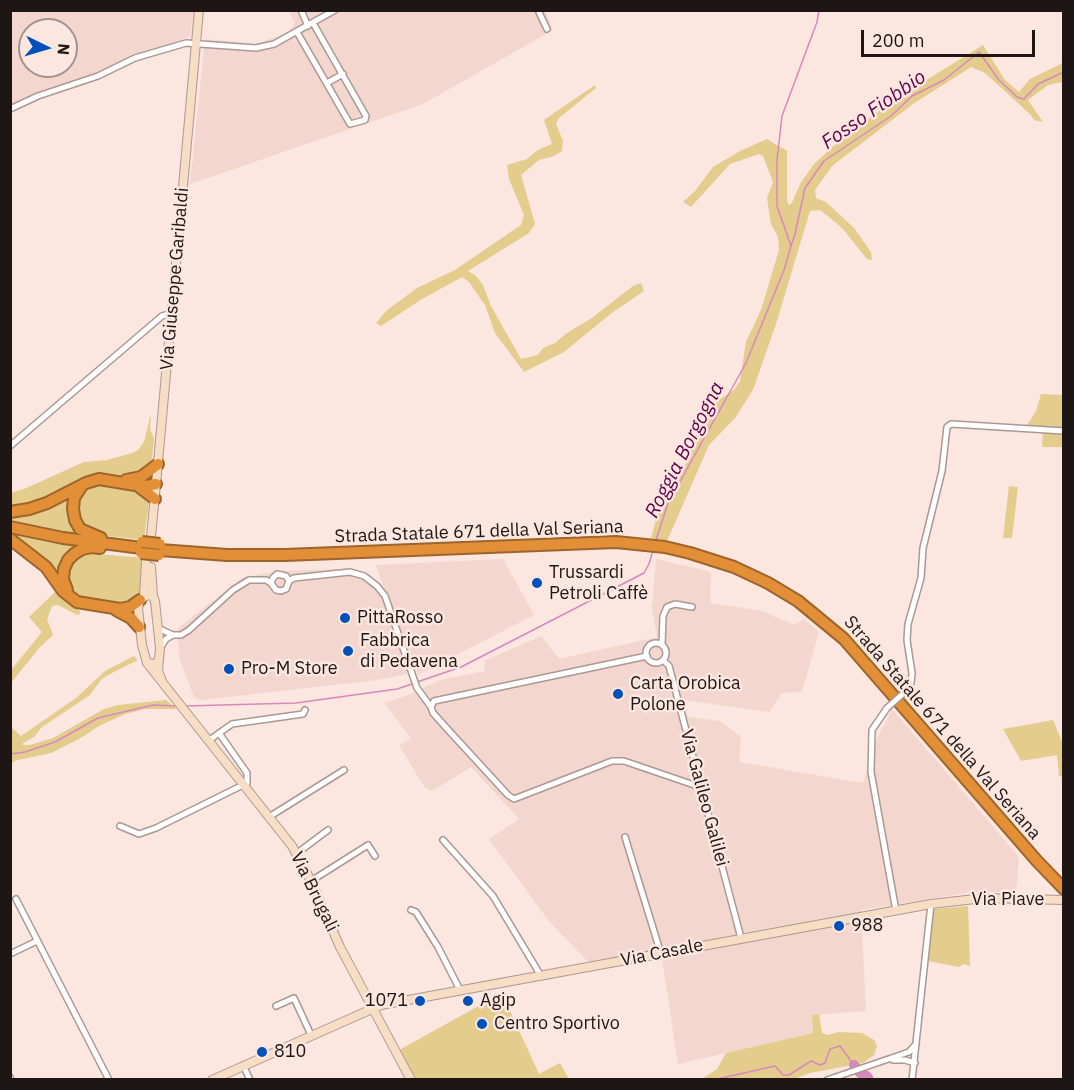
<!DOCTYPE html>
<html>
<head>
<meta charset="utf-8">
<style>
  body { margin:0 }
  #map { position:relative; width:1074px; height:1090px; overflow:hidden; background:#fbe6e0; font-family:"IBM Plex Sans",sans-serif }
  canvas { display:block }
  .frame { position:absolute; inset:0; border:12px solid #1d1614; pointer-events:none }
  .north { position:absolute; left:18px; top:18px; width:60px; height:60px; box-sizing:border-box; background:#fbe6e0; border:2px solid #a2938e; border-radius:50%; rotate:95deg; font-size:16px; font-weight:700; line-height:24px; text-align:center; color:#1d1614 }
  .north::after { content:''; display:block; margin:auto; width:21px; height:27px; background:#0050b9; clip-path:polygon(50% 0,100% 100%,50% 72%,0 100%) }
  .scale { position:absolute; left:861px; top:30px; width:174px; height:27px; box-sizing:border-box; border:3px solid #1d1614; border-top:0; padding-left:8px; font-size:18px; line-height:21px; white-space:nowrap; color:#1d1614; -webkit-text-stroke:4px #fbe6e0; paint-order:stroke }
</style>
</head>
<body>
<div id="map">
<canvas width="1074" height="1090"></canvas>
<div class="frame"></div>
<div class="north">N</div>
<div class="scale">200 m</div>
</div>
<script>
const g = document.querySelector('canvas').getContext('2d');
g.lineJoin = 'round';
function paint(path, color) {
  g.fillStyle = color;
  g.fill(path, 'evenodd');
}
function shape(rows) {
  const path = new Path2D();
  for (const r of rows) {
    if (r.length === 3) {
      path.moveTo(r[0] + r[2], r[1]);
      path.arc(r[0], r[1], r[2], 0, 2 * Math.PI);
      continue;
    }
    path.moveTo(r[0], r[1]);
    for (let i = 2; i < r.length; i += 2) path.lineTo(r[i], r[i + 1]);
  }
  return path;
}
function trace(path, color, width, dash) {
  g.strokeStyle = color;
  g.lineWidth = width;
  g.lineCap = dash ? 'butt' : 'round';
  g.setLineDash(dash || []);
  g.stroke(path);
}
function write(font, color, halo, rows, align = 'center') {
  g.font = font + ' "IBM Plex Sans",sans-serif';
  g.lineWidth = 5;
  g.setLineDash([]);
  g.textBaseline = 'middle';
  g.strokeStyle = halo;
  g.fillStyle = color;
  for (const [text, x, y, turn = 0] of rows) {
    g.save();
    g.translate(x, y);
    g.rotate((+turn || 0) * Math.PI / 180);
    g.textAlign = isNaN(turn) ? turn : align;
    if (halo) g.strokeText(text, 0, 0);
    g.fillText(text, 0, 0);
    g.restore();
  }
}
paint(shape([
  [288,10,545,10,553,30,423,104,190,184,205,39,255,44,288,33,295,23],
  [11,11,194,11,190,36,11,110],
  [30,30,66,30,66,66,30,66],
  [503,559,534,615,418,675,416,669,403,675,377,680,201,700,194,697,180,660,177,629,242,578,276,571,353,569,368,573,384,588,376,565],
  [656,559,711,572,710,603,763,611,794,625,804,619,819,632,802,692,782,693,769,712,684,700,688,717,720,721,741,737,739,762,863,783,876,741,892,709,1019,857,1016,892,971,892,861,910,866,1011,812,1015,813,1033,678,1064,662,958,595,969,548,920,489,839,519,819,471,767,432,791,425,788,399,745,411,739,385,703,411,694,440,680,485,671,484,661,541,636,559,659,657,637,652,608]
]), '#f3d6ce');
paint(shape([
  [983,45,1005,80,1019,92,1030,79,1063,63,1063,82,1048,85,1028,100,1043,122,1034,120,1030,114,985,73,971,67,913,104,832,166,815,190,816,198,826,202,854,228,871,252,872,260,867,259,843,229,829,217,820,210,810,211,776,324,753,390,735,418,709,445,667,541,651,538,657,516,684,468,712,404,734,390,740,381,746,342,761,310,779,250,778,237,771,224,767,198,773,182,763,156,759,154,730,164,691,207,683,202,695,191,713,167,740,151,767,139,787,151,787,201,789,205,792,203,800,184,814,164,838,142,888,104],
  [595,85,596,88,559,118,556,124,563,141,562,151,554,156,539,160,521,175,535,224,529,233,468,271,476,276,483,285,491,306,521,359,538,355,543,348,555,343,567,333,592,318,633,286,641,283,644,291,613,312,564,352,524,372,495,333,485,305,475,291,469,282,462,277,422,299,381,326,376,323,386,311,417,288,455,270,521,225,524,215,509,179,507,165,527,159,538,150,552,144,544,120],
  [1041,394,1063,395,1063,447,1042,447,1043,427,1026,427,1036,411],
  [150,417,151,417,150,429,154,439,152,459,146,471,123,477,100,474,90,475,47,499,11,508,10,493,24,489,84,462,107,460,132,453,138,450,144,442],
  [101,483,121,485,146,494,149,502,144,540,100,535,85,530,76,511,77,502,83,491,91,485],
  [1009,486,1018,487,1012,538,1003,538],
  [71,496,82,536,11,522,11,515],
  [11,532,80,545,60,579,11,536],
  [85,553,145,558,140,596,128,606,88,602,72,593,67,576,69,565,75,558],
  [56,591,69,604,80,611,80,614,77,615,58,605,52,606,47,619,53,635,40,647,11,683,11,670,42,632,29,617],
  [134,656,138,660,108,675,101,680,90,695,42,727,34,737,23,743,23,745,30,745,53,738,104,709,118,705,166,700,177,709,145,709,125,714,99,726,79,739,51,753,14,761,11,765,11,727,21,736,76,698,105,671],
  [1053,720,1063,744,1063,777,1059,776,1057,755,1021,761,1003,729],
  [968,906,970,966,964,964,959,967,928,961,933,911,935,909],
  [502,993,539,1074,560,1063,569,1079,405,1079,392,1054],
  [819,1014,822,1033,828,1035,839,1032,862,1033,874,1040,877,1046,874,1055,863,1063,810,1073,794,1079,702,1079,717,1069,726,1053,813,1033,812,1015]
]), '#e3cc8c');
trace(shape([
  [791,246,795,234,805,188,824,161,891,116,912,96,944,80,979,52,999,80,1017,97,1024,99,1038,84,1064,72],
  [656,540,668,503,746,363,784,270,791,246,777,206,777,160,782,116,817,22,819,10],
  [417,682,461,667,644,573,649,564,653,550],
  [185,706,296,703,397,689,412,684],
  [10,754,25,752,55,742,98,718,153,705,177,706],
  [713,1080,775,1066,783,1075,789,1075,811,1061,820,1065,825,1063,830,1049,840,1046,854,1065]
]), '#d889bc', 1.5);
trace(shape([
  [854,1065,860,1073,867,1076,869,1080]
]), '#d889bc', 10);
const street = shape([
  [301,10,308,26],
  [538,10,547,29],
  [297,32,350,124,365,120,366,116,313,23],
  [327,83,343,74],
  [10,109,38,96,98,76,135,58,186,43,256,48,274,44,335,10],
  [10,446,162,316,172,313],
  [271,583,273,578,277,574,286,576,289,581],
  [158,628,173,635,166,639,161,647],
  [173,635,181,635,189,630,233,590,249,580,266,580,271,583,276,590,281,591,286,589,289,581,294,578,350,572,364,576,377,586,385,596,417,688,431,707],
  [656,653,10],
  [662,645,663,616,667,607,675,604,692,607],
  [647,656,434,701,431,707,433,713,451,733,508,795,514,799,612,761,624,761,700,787],
  [663,660,669,666,741,938],
  [906,691,911,683,912,673,907,640,908,624,921,578,923,548,942,471,947,427,951,424,968,425,1064,431],
  [887,708,872,730,871,772,896,911],
  [208,741,232,724,303,714,305,710],
  [269,817,344,770],
  [120,826,139,834,156,828,247,783,247,773,219,733],
  [625,837,661,954],
  [443,840,493,896,541,976],
  [296,854,328,830],
  [311,881,368,845,375,856],
  [16,899,109,1080],
  [411,910,416,912,438,947,460,990],
  [10,954,37,941],
  [276,1006,294,998,311,1035],
  [893,1060,905,1060,915,1063],
  [243,1065,250,1080],
  [10,1077,11,1080],
  [827,1080,909,1052,916,1044],
  [912,1080,931,904]
]);
const secondary = shape([
  [151,567,153,596],
  [144,596,146,561,150,547,156,484,199,10],
  [158,662,153,664,147,663,142,645,138,608,140,600,147,595,153,596,155,601,160,648,158,671,162,681],
  [147,663,292,846,311,881,340,947,411,1080],
  [212,1080,381,1005,931,904,984,898,1064,900]
]);
const highway = shape([
  [126,480,141,477,158,464],
  [138,486,155,499],
  [81,487,74,498,73,509,75,520,80,529,101,538],
  [10,512,29,509,47,503,86,483,99,479,135,485,147,486,156,484],
  [10,527,63,538,142,548],
  [10,539,46,567,63,591,77,602,120,609,130,607,140,600],
  [160,550,227,555,285,555,616,542,665,547,690,553,734,567,768,583,798,601,844,639,1037,861,1064,889],
  [67,590,63,579,64,569,68,560,74,554,82,549,92,547,100,548],
  [116,610,131,618,139,627]
]);
trace(street, '#ab9893', 8);
trace(secondary, '#ab9893', 10);
trace(highway, '#9d652b', 14);
trace(street, '#fff', 5);
trace(secondary, '#f6ddc3', 8);
trace(highway, '#e28f37', 10);
const streetBridge = shape([
  [887,708,906,691]
]);
const highwayBridge = shape([
  [142,542,160,544],
  [141,553,159,555]
]);
trace(streetBridge, '#ab9893', 8, []);
trace(highwayBridge, '#9d652b', 14, []);
trace(streetBridge, '#fff', 5);
trace(highwayBridge, '#e28f37', 10);
for (const [x, y, r, color] of [
  [537,583,6,"#0050b9"],
  [345,618,6,"#0050b9"],
  [348,651,6,"#0050b9"],
  [229,669,6,"#0050b9"],
  [618,694,6,"#0050b9"],
  [839,926,6,"#0050b9"],
  [420,1001,6,"#0050b9"],
  [468,1001,6,"#0050b9"],
  [482,1024,6,"#0050b9"],
  [262,1052,6,"#0050b9"]
]) {
  const dot = new Path2D();
  dot.arc(x, y, r, 0, 2 * Math.PI);
  g.fillStyle = color;
  g.fill(dot);
  trace(dot, '#fbe6e0', 2);
}
write('18px', '#1d1614', '#fbe6e0', [
  ["Via Giuseppe Garibaldi",175,279,-85],
  ["Strada Statale 671 della Val Seriana",479,532,-2],
  ["Strada Statale 671 della Val Seriana",942,728,49],
  ["Via Galileo Galilei",704,798,75],
  ["Via Brugali",314,892,64],
  ["Via Piave",1008,900],
  ["Via Casale",662,953,-11]
]);
write('18px', '#1d1614', '#fbe6e0', [
  ["Trussardi",549,573],
  ["Petroli Caffè",549,594],
  ["PittaRosso",357,618],
  ["Fabbrica",360,641],
  ["di Pedavena",360,662],
  ["Pro-M Store",241,669],
  ["Carta Orobica",630,684],
  ["Polone",630,705],
  ["988",851,926],
  ["1071",408,1001,"right"],
  ["Agip",480,1001],
  ["Centro Sportivo",494,1024],
  ["810",274,1052]
], 'left');
write('italic 20px', '#61004a', '#fbe6e0', [
  ["Fosso Fiobbio",874,110,-35],
  ["Roggia Borgogna",685,450,-63]
]);
</script>
</body>
</html>
